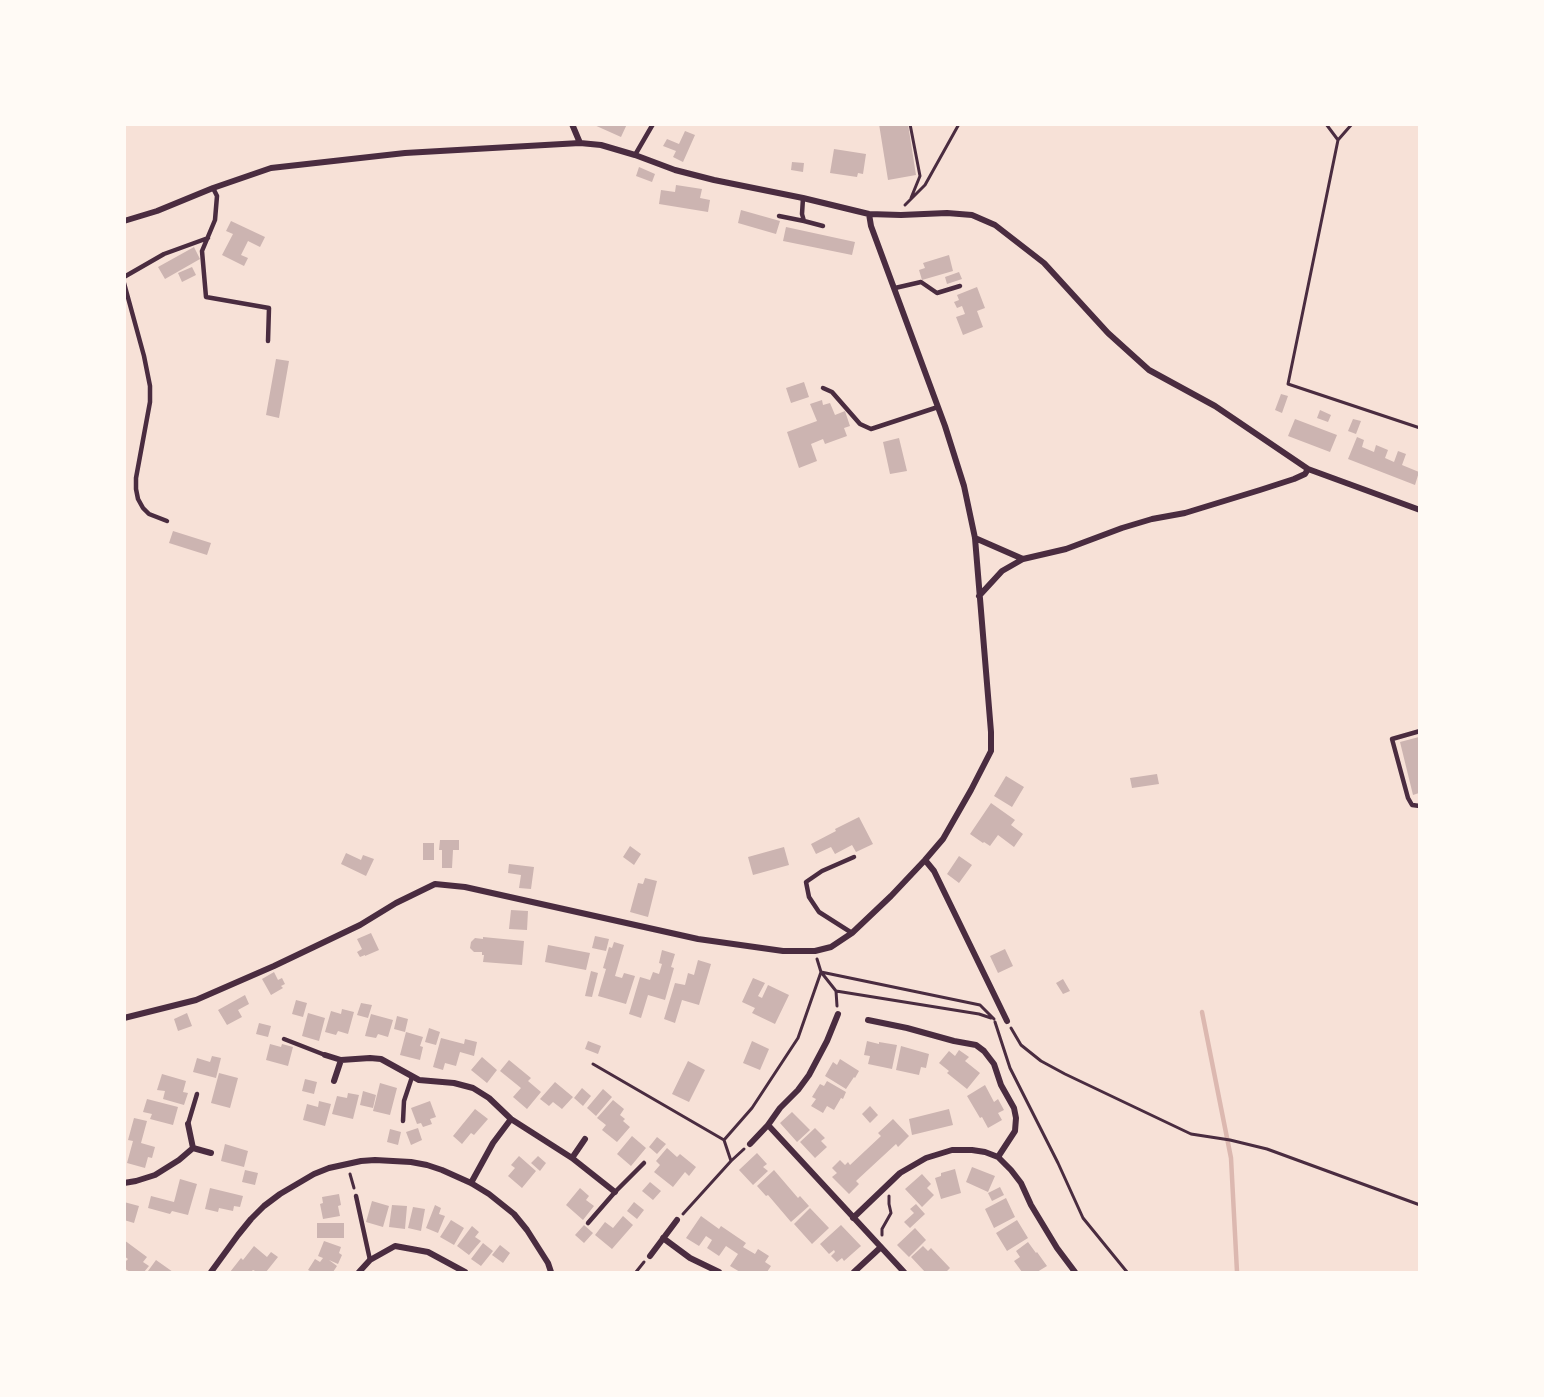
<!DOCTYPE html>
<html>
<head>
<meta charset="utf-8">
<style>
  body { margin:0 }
  #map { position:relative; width:1544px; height:1397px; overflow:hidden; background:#f7e1d7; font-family:"Fira Sans",sans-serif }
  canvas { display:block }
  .frame { position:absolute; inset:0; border:126px solid #fffaf5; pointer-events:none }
</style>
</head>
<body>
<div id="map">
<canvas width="1544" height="1397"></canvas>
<div class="frame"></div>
</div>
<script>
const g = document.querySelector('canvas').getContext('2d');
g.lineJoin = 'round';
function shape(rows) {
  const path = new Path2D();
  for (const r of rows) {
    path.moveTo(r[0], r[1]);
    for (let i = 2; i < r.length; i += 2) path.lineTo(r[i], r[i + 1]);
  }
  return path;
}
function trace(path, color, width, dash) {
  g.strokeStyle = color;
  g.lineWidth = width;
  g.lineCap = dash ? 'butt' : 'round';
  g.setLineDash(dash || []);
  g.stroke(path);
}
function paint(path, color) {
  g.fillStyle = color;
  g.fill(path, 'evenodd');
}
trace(shape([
  [1202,1012,1231,1158,1237,1272]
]), '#dcb8b0', 4.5);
paint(shape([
  [592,124,627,124,621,137],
  [879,124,908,124,916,175,888,180],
  [685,131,695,135,683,162,673,157,676,151,663,146,667,139,679,144],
  [834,149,866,154,863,174,858,173,857,177,830,173],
  [792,162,804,163,803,172,791,170],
  [639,167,655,174,652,182,636,176],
  [676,185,702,189,700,198,710,200,708,212,659,204,661,190,675,192],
  [741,210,780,221,776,234,738,223],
  [231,221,265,237,260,247,248,241,241,255,248,258,244,266,222,255,233,234,226,231],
  [786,227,855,242,852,255,783,241],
  [194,247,200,259,165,279,158,267],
  [949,255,953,271,922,280,919,270,925,268,923,263],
  [192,267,196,275,182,282,178,273],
  [959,272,962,279,947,284,945,277],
  [977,287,985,308,977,311,983,327,963,335,956,317,965,314,962,306,957,308,954,302,959,300,957,295],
  [276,359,289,361,279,418,266,415],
  [804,382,809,397,791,403,786,388],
  [1281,394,1288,396,1282,413,1275,410],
  [822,400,823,405,830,403,835,415,845,411,850,426,844,428,847,436,825,444,823,439,811,444,817,461,799,468,787,432,817,421,810,404],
  [1320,410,1331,415,1328,422,1317,418],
  [1295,419,1337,435,1330,452,1288,436],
  [1353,419,1361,421,1356,434,1348,431],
  [1357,437,1364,440,1362,447,1374,452,1376,445,1388,450,1385,458,1394,462,1398,451,1406,454,1402,465,1419,472,1415,485,1348,459],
  [899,438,907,471,890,474,883,442],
  [173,531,211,543,207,555,169,543],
  [1419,737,1419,793,1413,795,1400,742],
  [1157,774,1159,784,1132,788,1130,778],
  [1006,776,1024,787,1012,807,994,796],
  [991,803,1015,820,1011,825,1023,834,1014,847,998,835,990,846,984,842,983,843,970,834],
  [859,817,873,844,856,852,852,845,835,854,831,847,816,854,811,844,836,831,835,829],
  [440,840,459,840,459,850,453,850,452,868,442,868,442,850,439,850],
  [423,843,434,843,434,860,423,860],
  [630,846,641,854,634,865,623,857],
  [784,847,789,865,753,875,748,857],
  [346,853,361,860,363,855,374,859,366,876,341,864],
  [959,856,972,865,959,883,947,874],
  [509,864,534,867,531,889,519,888,521,875,508,873],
  [645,878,657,881,648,917,630,912,638,883,643,884],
  [511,910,528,911,527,930,509,929],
  [371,933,379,950,365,956,365,955,360,957,357,952,362,949,357,939],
  [595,936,609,939,606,951,592,948],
  [483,937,524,941,522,965,483,962,484,955,482,955,482,952,474,952,470,948,471,942,475,938,483,939],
  [614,942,624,945,615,976,622,978,624,973,635,976,626,1004,598,996,606,969,603,968,609,947,612,948],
  [548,945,590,953,586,970,545,962],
  [1005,949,1013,966,998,973,990,956],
  [662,950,675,954,671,967,674,968,665,1000,648,995,641,1018,629,1014,640,977,650,980,653,972,659,974,662,964,659,963],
  [698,960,711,964,699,1005,682,1000,675,1023,664,1019,675,983,685,985,688,973,694,975],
  [591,971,598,973,592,997,585,996],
  [274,972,278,980,282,978,285,984,281,986,283,988,271,995,262,979],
  [753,978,765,983,758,996,762,998,768,985,789,995,775,1024,752,1013,755,1008,742,1002],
  [1063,979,1070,991,1063,994,1056,983],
  [245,995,249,1004,238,1010,242,1017,227,1025,218,1010],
  [296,1000,307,1003,303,1017,292,1014],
  [361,1003,372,1005,368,1018,357,1015],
  [342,1009,354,1012,348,1034,338,1031,336,1035,325,1032,331,1011,341,1014],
  [187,1013,192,1026,178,1031,174,1019],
  [308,1013,325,1018,319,1041,302,1036],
  [371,1014,393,1020,388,1037,378,1034,376,1038,365,1036],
  [397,1016,408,1019,405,1032,394,1029],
  [259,1023,271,1026,268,1037,256,1034],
  [429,1028,440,1032,436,1045,425,1042],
  [406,1032,423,1037,420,1046,423,1047,420,1060,400,1055],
  [441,1038,464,1044,465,1039,477,1042,474,1056,460,1052,456,1066,445,1063,443,1070,433,1067],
  [588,1041,601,1046,598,1054,585,1049],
  [752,1041,769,1049,760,1070,743,1063],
  [867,1041,879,1044,879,1042,897,1045,892,1069,868,1064,870,1056,864,1055],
  [270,1044,281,1047,282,1044,293,1047,288,1066,266,1060],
  [901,1046,929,1054,926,1068,921,1067,919,1075,896,1070],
  [959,1050,969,1057,965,1061,980,1073,967,1089,947,1073,949,1071,939,1063,949,1051,955,1056],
  [212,1056,221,1058,216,1078,193,1072,197,1058,210,1062],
  [482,1057,497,1070,487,1083,471,1070],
  [840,1059,859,1071,855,1078,854,1077,846,1089,825,1076,833,1062,837,1065],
  [509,1060,531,1078,528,1081,541,1092,527,1109,513,1097,521,1088,500,1071],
  [688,1061,705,1070,689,1102,672,1094],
  [219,1073,238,1078,230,1108,211,1103],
  [162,1074,186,1081,183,1092,188,1093,184,1105,163,1099,165,1091,157,1090],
  [305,1079,317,1082,314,1094,302,1091],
  [827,1081,846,1092,843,1099,841,1098,834,1110,827,1106,823,1113,811,1106,816,1099,812,1097,820,1084,824,1086],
  [555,1082,573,1097,562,1109,553,1102,549,1106,540,1099],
  [380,1083,397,1088,390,1115,373,1111],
  [985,1085,994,1102,998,1099,1004,1110,998,1113,1002,1120,988,1128,982,1117,980,1118,967,1096],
  [582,1088,591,1096,583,1106,574,1098],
  [603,1089,612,1097,596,1116,587,1108],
  [363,1091,376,1095,373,1108,360,1105],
  [348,1093,359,1095,353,1119,332,1114,337,1096,347,1098],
  [147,1099,178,1107,173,1125,150,1119,152,1114,143,1112],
  [613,1100,624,1109,620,1115,625,1119,623,1121,630,1127,617,1142,602,1130,606,1125,597,1118],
  [319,1101,331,1104,325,1126,303,1120,307,1104,318,1107],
  [430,1101,436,1117,430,1119,432,1124,423,1127,421,1123,417,1124,411,1108],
  [870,1106,878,1115,870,1123,862,1114],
  [475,1109,488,1119,474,1135,471,1133,462,1144,453,1136],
  [949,1109,953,1125,912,1135,909,1119],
  [792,1112,810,1130,797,1142,780,1123],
  [134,1118,147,1121,141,1143,155,1147,152,1158,148,1157,145,1168,127,1163,133,1141,128,1140],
  [893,1119,909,1136,898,1147,896,1144,856,1181,859,1184,849,1194,832,1177,837,1173,832,1168,840,1160,845,1165,848,1162,850,1165,881,1136,878,1133],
  [418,1128,422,1140,411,1145,406,1132],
  [815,1128,825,1138,821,1141,827,1147,815,1158,800,1142],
  [390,1129,401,1132,398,1145,387,1142],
  [632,1136,646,1148,631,1166,617,1154],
  [657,1137,666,1144,657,1154,649,1147],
  [225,1144,248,1151,244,1167,221,1161],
  [667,1148,677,1157,680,1154,696,1167,689,1176,685,1172,673,1187,654,1172,660,1165,656,1161],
  [757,1153,767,1164,763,1167,768,1171,753,1185,739,1170],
  [519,1156,536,1171,522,1188,508,1176,515,1168,511,1165],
  [538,1156,546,1163,540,1171,531,1163],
  [972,1167,995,1176,988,1192,966,1182],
  [955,1169,961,1193,941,1199,935,1178,941,1176,941,1173],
  [245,1170,258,1173,255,1185,242,1182],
  [774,1170,798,1198,800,1196,809,1206,791,1222,768,1195,766,1196,757,1186],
  [922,1174,931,1184,927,1188,934,1195,922,1207,905,1189],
  [180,1179,197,1184,188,1215,172,1211,170,1214,148,1208,151,1196,174,1202],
  [650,1182,661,1191,653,1200,642,1191],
  [1000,1187,1004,1195,992,1201,988,1193],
  [210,1188,243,1196,240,1207,234,1206,233,1211,219,1208,218,1212,205,1209],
  [580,1188,589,1196,586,1200,594,1206,583,1220,566,1205],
  [339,1194,341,1205,338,1206,340,1216,323,1219,320,1204,323,1203,322,1197],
  [1006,1198,1015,1217,994,1228,985,1209],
  [372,1201,389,1206,383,1227,366,1222],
  [124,1202,139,1206,134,1223,124,1220],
  [634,1202,644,1210,637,1219,627,1211],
  [916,1204,925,1214,910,1228,904,1222,914,1213,910,1209],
  [392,1205,407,1206,405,1229,389,1227],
  [435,1205,441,1208,439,1214,445,1216,438,1233,426,1228],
  [413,1207,425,1209,421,1231,408,1228],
  [810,1208,829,1228,812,1244,794,1224],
  [623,1216,633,1225,612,1249,595,1235,605,1222,613,1228],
  [701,1216,719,1229,721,1226,746,1243,743,1247,755,1254,758,1249,769,1256,765,1262,771,1266,767,1272,740,1272,730,1266,738,1254,726,1246,719,1256,707,1248,712,1240,706,1236,699,1246,686,1238],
  [451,1220,464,1228,454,1245,440,1237],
  [1017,1220,1028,1238,1007,1251,996,1233],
  [317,1223,344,1223,344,1238,317,1238],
  [584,1225,593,1233,584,1243,575,1235],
  [841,1225,861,1246,844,1261,842,1258,837,1262,831,1256,835,1252,834,1250,829,1254,820,1244],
  [472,1226,479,1232,475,1237,481,1241,469,1255,457,1246],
  [915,1228,926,1240,909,1257,897,1245],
  [124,1240,147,1257,143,1262,149,1266,144,1272,130,1272,124,1268,124,1263,128,1259,124,1256],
  [324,1241,341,1247,339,1253,342,1255,338,1264,329,1260,337,1266,333,1272,312,1272,308,1270,315,1259,320,1262,323,1258,318,1256],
  [1028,1242,1036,1253,1037,1252,1047,1266,1037,1272,1022,1272,1014,1261,1020,1257,1016,1251],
  [483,1243,493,1251,481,1266,471,1259],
  [500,1245,510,1253,503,1263,492,1255],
  [254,1246,267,1257,271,1252,278,1257,266,1272,257,1272,253,1270,251,1272,230,1272,241,1258,243,1260],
  [923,1246,928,1251,931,1248,950,1268,947,1271,948,1272,925,1272,911,1257],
  [156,1260,173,1272,150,1272,148,1271]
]), '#ccb4b1');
trace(shape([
  [910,124,920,176,911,198],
  [1326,124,1338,140,1288,384,1420,428],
  [1338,140,1352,124],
  [905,205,925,185,959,124],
  [817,959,821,972,836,991,837,1006],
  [836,991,979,1014,991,1018],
  [995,1022,1010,1068,1058,1163,1083,1218,1127,1272],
  [1011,1028,1021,1045,1041,1061,1065,1074,1191,1134,1230,1140,1267,1149,1420,1205],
  [593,1064,724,1140],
  [731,1161,724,1140,752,1108,798,1038,821,972,980,1005,994,1019],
  [350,1174,354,1188],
  [683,1214,731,1161,744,1149],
  [882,1235,882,1229,891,1213,889,1204,889,1196],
  [636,1272,644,1262]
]), '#4a2c40', 3);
trace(shape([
  [635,155,653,124],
  [213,188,217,196,215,220,202,251,206,297,269,308,268,341],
  [803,198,802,214,804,221,823,226],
  [779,216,804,221],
  [124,277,164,254,208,238],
  [124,283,144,356,150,386,150,402,136,478,136,489,138,499,143,508,149,514,167,521],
  [895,288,921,282,937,293,960,286],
  [823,388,832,392,860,424,871,429,938,407],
  [1420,731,1392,739,1408,798,1412,805,1420,806],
  [852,933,819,912,809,897,806,882,822,871,854,857],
  [284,1039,325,1055],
  [403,1121,404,1101,412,1077],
  [188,1124,197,1094],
  [356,1196,370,1260],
  [588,1223,615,1192,644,1163]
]), '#4a2c40', 4.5);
trace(shape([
  [572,124,580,143],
  [124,221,157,211,213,188,271,168,405,153,580,143,601,145,635,155,675,170,714,180,803,198,869,214,901,215,947,213,972,215,995,225,1044,263,1108,333,1149,370,1215,406,1308,469,1420,510],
  [975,538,1023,559],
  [979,596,1002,571,1023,559,1066,549,1122,528,1152,519,1185,513,1260,490,1294,479,1305,474,1308,469],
  [925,860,934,871,1007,1021],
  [124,1018,196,1000,274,966,360,925,396,903,435,884,465,887,698,939,783,951,815,951,831,947,852,933,891,896,925,860,943,839,971,790,991,751,991,732,975,538,964,486,945,426,871,226,869,214],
  [868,1020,907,1028,954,1041,976,1045,984,1051,994,1064,1001,1085,1014,1108,1016,1118,1015,1131,998,1157],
  [325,1055,341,1060,370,1058,381,1059,419,1080,454,1083,473,1088,489,1098,511,1119,572,1158,615,1192],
  [334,1081,341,1060],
  [188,1124,193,1148],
  [768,1125,904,1272],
  [750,1144,768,1125,780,1108,798,1090,809,1075,827,1041,838,1014],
  [193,1148,211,1153],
  [572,1158,585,1139],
  [124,1183,136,1181,155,1175,179,1160,193,1148],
  [471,1183,493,1143,511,1119],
  [853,1218,900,1173,926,1158,952,1150,972,1150,985,1152,998,1157,1011,1170,1021,1183,1031,1205,1057,1248,1075,1272],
  [663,1238,690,1258,719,1272],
  [650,1256,677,1220],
  [211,1272,238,1235,251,1219,264,1206,280,1194,314,1174,329,1168,361,1161,375,1160,411,1162,427,1165,442,1170,471,1183,489,1194,514,1214,527,1230,548,1263,551,1272],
  [359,1272,370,1260,395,1246,428,1252,465,1272],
  [854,1272,881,1247]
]), '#4a2c40', 6);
</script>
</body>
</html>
